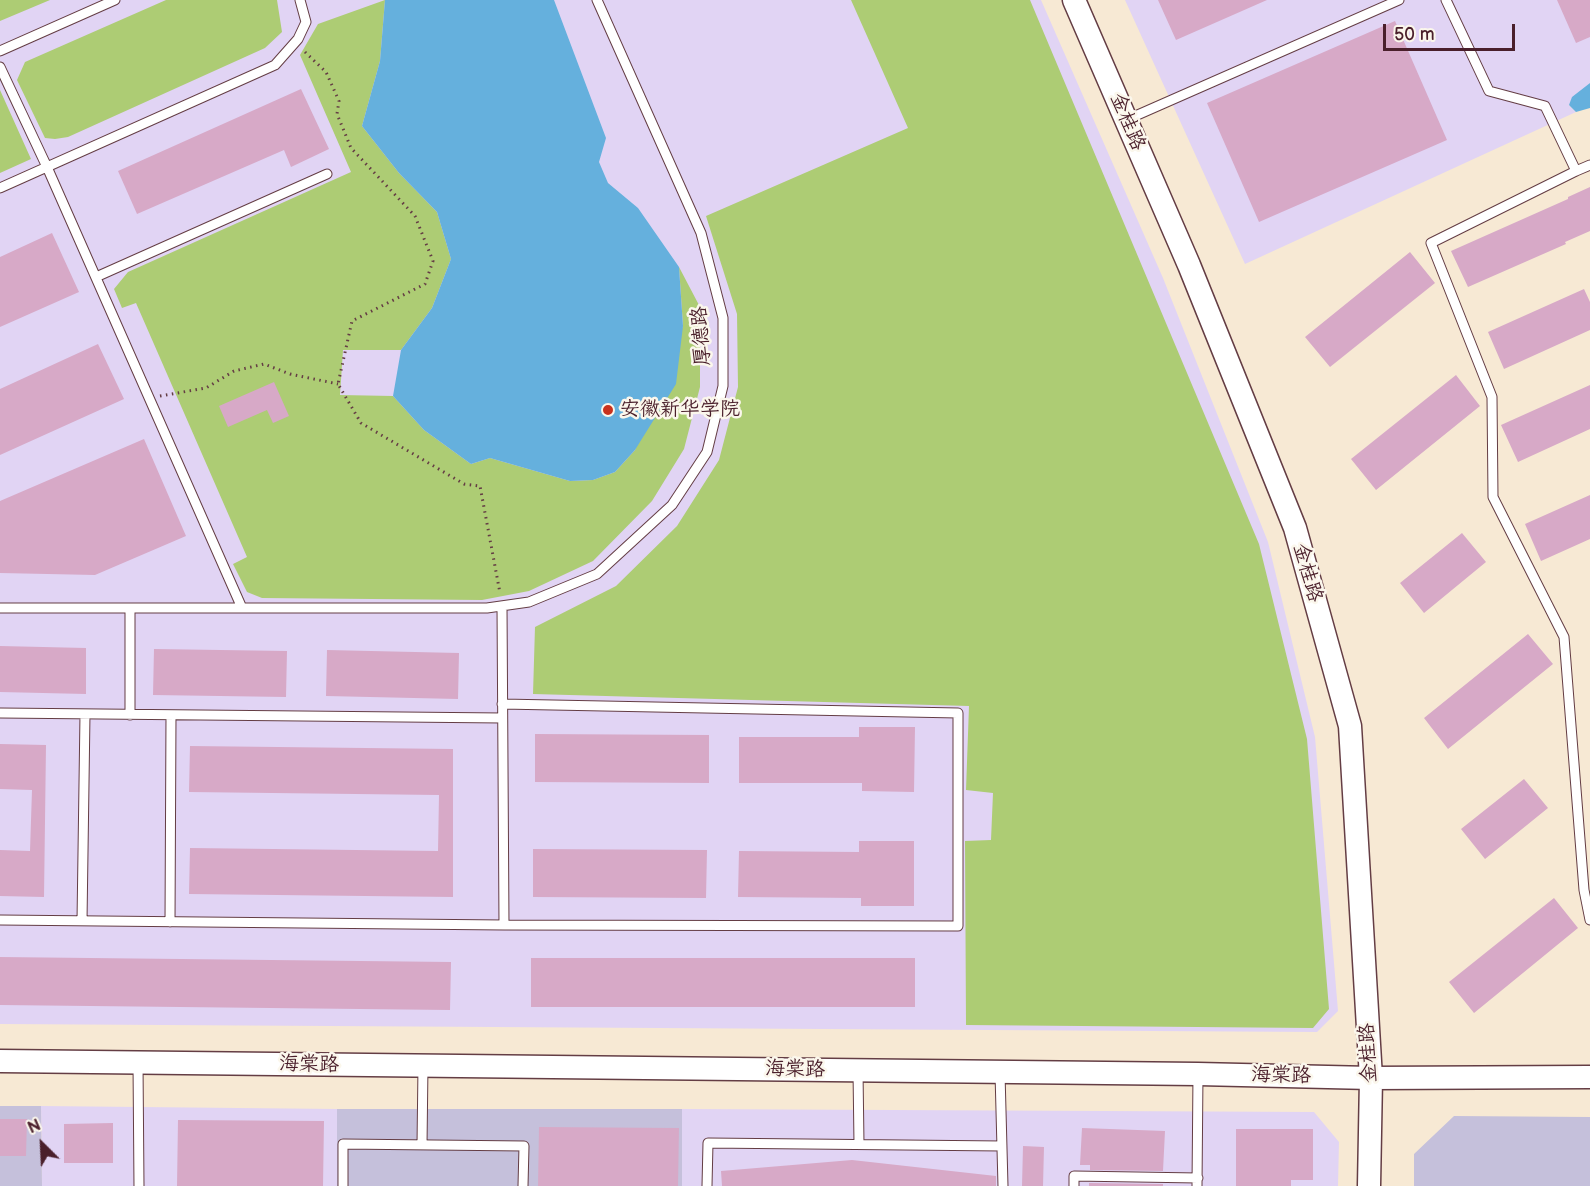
<!DOCTYPE html>
<html>
<head>
<meta charset="utf-8">
<style>
  body { margin:0 }
  #map { position:relative; width:1590px; height:1186px; overflow:hidden; background:#f7e9d4; font-family:"Balsamiq Sans",sans-serif }
  canvas { display:block }
  .north { position:absolute; left:12px; top:1114px; width:60px; height:60px; -webkit-text-stroke:4px #fbf7ec; paint-order:stroke; rotate:336deg; font-size:16px; font-weight:700; line-height:24px; text-align:center; color:#4a1f2b }
  .north::after { content:''; display:block; margin:auto; width:21px; height:27px; background:#4a1f2b; clip-path:polygon(50% 0,100% 100%,50% 72%,0 100%) }
  .scale { position:absolute; left:1383px; top:24px; width:132px; height:27px; box-sizing:border-box; border:3px solid #4a1f2b; border-top:0; padding-left:8px; font-size:18px; line-height:21px; white-space:nowrap; color:#4a1f2b; -webkit-text-stroke:4px #fbf7ec; paint-order:stroke }
</style>
</head>
<body>
<div id="map">
<canvas width="1590" height="1186"></canvas>
<div class="north">N</div>
<div class="scale">50 m</div>
</div>
<script>
const g = document.querySelector('canvas').getContext('2d');
g.lineJoin = 'round';
function paint(path, color) {
  g.fillStyle = color;
  g.fill(path, 'evenodd');
}
function shape(rows) {
  const path = new Path2D();
  for (const r of rows) {
    path.moveTo(r[0], r[1]);
    for (let i = 2; i < r.length; i += 2) path.lineTo(r[i], r[i + 1]);
  }
  return path;
}
function trace(path, color, width, dash) {
  g.strokeStyle = color;
  g.lineWidth = width;
  g.lineCap = dash ? 'butt' : 'round';
  g.setLineDash(dash || []);
  g.stroke(path);
}
function write(font, color, halo, rows, align = 'center') {
  g.font = font + ' "Balsamiq Sans","LXGW WenKai TC",sans-serif';
  g.lineWidth = 5;
  g.setLineDash([]);
  g.textBaseline = 'middle';
  g.strokeStyle = halo;
  g.fillStyle = color;
  for (const [text, x, y, turn = 0] of rows) {
    g.save();
    g.translate(x, y);
    g.rotate((+turn || 0) * Math.PI / 180);
    g.textAlign = isNaN(turn) ? turn : align;
    if (halo) g.strokeText(text, 0, 0);
    g.fillText(text, 0, 0);
    g.restore();
  }
}
paint(shape([
  [0,0,1041,0,1163,278,1268,542,1315,737,1338,1011,1317,1032,0,1024],
  [1125,0,1590,0,1590,83,1569,105,1576,112,1245,264],
  [41,1106,337,1109,337,1186,42,1186],
  [682,1109,1314,1112,1339,1142,1338,1186,682,1186]
]), '#e1d4f4');
paint(shape([
  [0,1106,41,1106,42,1186,0,1186],
  [337,1109,682,1109,682,1186,337,1186],
  [1454,1116,1590,1117,1590,1186,1414,1186,1414,1154]
]), '#c5c0db');
paint(shape([
  [0,0,50,0,0,21],
  [166,0,277,0,282,32,265,48,68,137,55,139,45,138,17,80,25,62],
  [385,0,380,61,362,126,399,173,437,212,451,259,432,308,401,350,343,350,340,395,393,396,424,430,471,464,490,458,570,481,593,480,615,472,635,450,683,326,679,267,700,307,700,387,684,449,652,501,593,561,529,591,482,600,262,598,247,592,233,564,247,557,136,303,122,308,114,289,128,272,351,172,300,55,318,24],
  [851,0,1030,0,1259,544,1307,739,1329,1009,1313,1028,966,1025,965,841,991,840,993,793,966,790,969,706,533,694,535,627,616,586,677,526,719,460,738,387,737,314,706,216,908,128],
  [0,90,31,159,0,173]
]), '#adcc74');
paint(shape([
  [385,0,554,0,606,138,599,162,608,183,638,208,679,267,683,326,676,384,635,450,615,472,593,480,570,481,490,458,471,464,424,430,393,396,401,350,432,308,451,259,437,212,399,173,362,126,380,61],
  [1590,83,1590,108,1576,112,1569,105,1572,97]
]), '#65b0dd');
paint(shape([
  [1158,0,1267,0,1176,40],
  [1557,0,1590,0,1590,37,1576,43],
  [1395,21,1447,140,1259,222,1207,103],
  [301,89,329,149,291,167,284,150,137,214,118,171],
  [1590,187,1590,231,1565,242,1566,244,1468,287,1451,251,1568,199,1568,197],
  [52,233,79,292,0,327,0,257],
  [1410,252,1435,283,1330,367,1305,337],
  [1584,289,1590,302,1590,330,1504,369,1488,332],
  [98,344,124,399,0,455,0,389],
  [1456,375,1480,406,1376,490,1351,459],
  [274,382,289,416,273,423,267,410,228,427,219,406],
  [1590,385,1590,429,1518,462,1501,425],
  [144,439,186,536,95,575,0,573,0,501],
  [1590,495,1590,539,1541,561,1525,524],
  [1462,533,1486,562,1424,613,1400,583],
  [1528,634,1553,664,1448,749,1424,718],
  [0,646,86,648,86,694,0,692],
  [154,649,287,651,286,697,153,695],
  [327,650,459,653,458,699,326,696],
  [859,727,915,727,914,792,862,791,862,783,739,783,739,737,859,737],
  [535,734,709,735,709,783,535,782],
  [0,744,46,745,44,897,0,896,0,850,30,851,32,790,0,789],
  [190,746,453,749,453,897,189,894,190,848,438,851,439,795,189,792],
  [1524,779,1548,808,1485,859,1461,829],
  [859,841,914,841,914,906,861,906,861,898,738,897,739,851,859,852],
  [533,849,707,850,706,898,533,897],
  [1554,898,1578,928,1474,1013,1449,982],
  [0,957,451,962,450,1010,0,1005],
  [531,958,915,958,915,1007,531,1007],
  [0,1119,27,1119,26,1156,0,1156],
  [178,1120,324,1121,323,1186,177,1186],
  [113,1123,113,1163,64,1163,64,1124],
  [539,1127,679,1128,678,1186,538,1186],
  [1082,1128,1165,1131,1163,1171,1090,1170,1090,1165,1080,1165],
  [1236,1129,1313,1129,1313,1180,1291,1180,1291,1186,1236,1186],
  [1023,1146,1044,1147,1043,1186,1022,1186],
  [852,1160,996,1176,996,1186,722,1186,721,1171],
  [1089,1183,1163,1184,1163,1186,1089,1186]
]), '#d7a9c7');
const service = shape([
  [1446,0,1489,91,1545,106,1576,171,1590,165],
  [0,51,115,0],
  [0,67,47,167,242,608],
  [1126,120,1399,0],
  [1576,171,1431,243,1492,397,1493,497,1564,637,1584,890,1590,920],
  [0,188,275,65,298,39,306,22,300,0],
  [96,277,327,174],
  [502,606,504,925],
  [0,608,487,608,529,602,597,574,672,505,707,452,723,386,723,318,701,233,597,0],
  [0,713,502,718],
  [130,715,130,608],
  [0,920,504,925,958,926,958,713,502,704],
  [82,921,85,714],
  [170,922,171,715],
  [138,1063,139,1186],
  [858,1071,859,1144],
  [1000,1073,1003,1186],
  [422,1145,423,1066],
  [343,1186,343,1144,524,1146,523,1186],
  [707,1186,708,1143,1002,1146],
  [1074,1186,1074,1176,1198,1178],
  [1197,1186,1198,1074]
]);
const tertiary = shape([
  [1074,0,1189,265,1295,528,1350,726,1371,1078,1369,1186],
  [0,1061,1198,1074,1371,1078,1590,1077]
]);
trace(service, '#643d44', 11);
trace(tertiary, '#643d44', 25);
trace(shape([
  [305,52,326,72,339,101,337,114,351,148,415,216,433,261,425,284,352,321,338,384,361,423,464,484,480,486,500,593],
  [160,396,206,388,234,371,264,364,290,374,338,384]
]), '#643d44', 3, [1.5, 4.5]);
trace(service, '#fff', 9);
trace(tertiary, '#fff', 22);
for (const [x, y, r, color] of [
  [608,410,6,"#c8321e"]
]) {
  const dot = new Path2D();
  dot.arc(x, y, r, 0, 2 * Math.PI);
  g.fillStyle = color;
  g.fill(dot);
  trace(dot, '#fbf7ec', 2);
}
write('20px', '#4a1f2b', '#fbf7ec', [
  ["金桂路",1127,122,67],
  ["厚德路",702,336,-94],
  ["金桂路",1307,573,74],
  ["金桂路",1369,1053,-93],
  ["海棠路",309,1065,1],
  ["海棠路",795,1070,1],
  ["海棠路",1281,1076,1]
]);
write('20px', '#4a1f2b', '#fbf7ec', [
  ["安徽新华学院",620,410]
], 'left');
</script>
</body>
</html>
